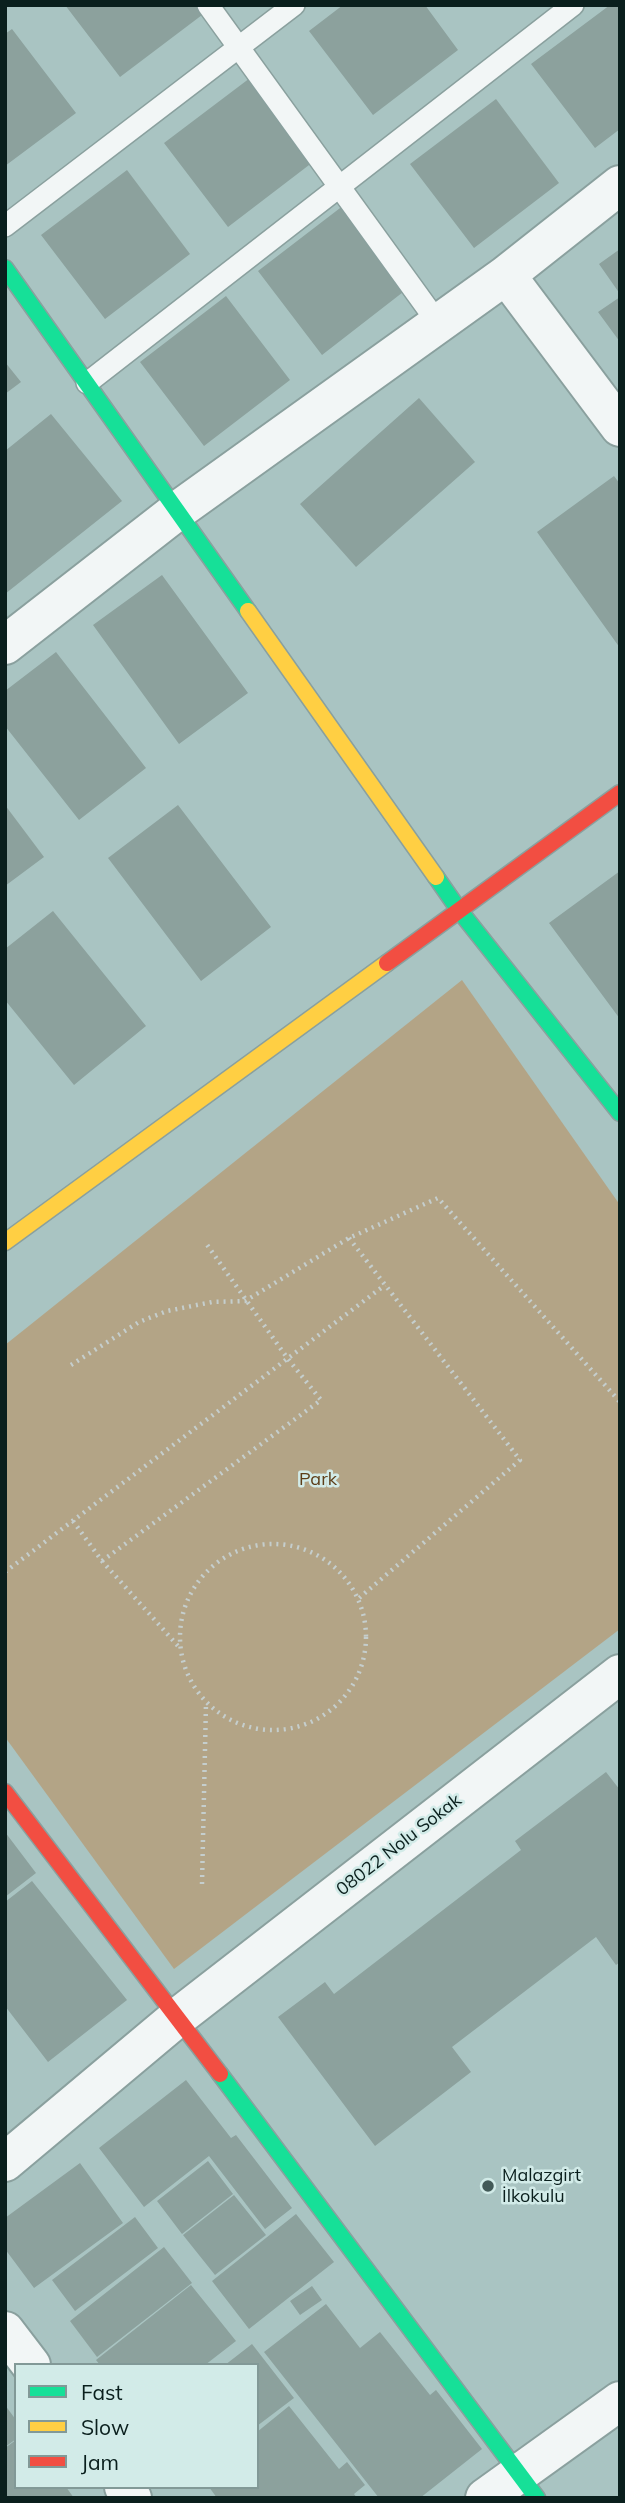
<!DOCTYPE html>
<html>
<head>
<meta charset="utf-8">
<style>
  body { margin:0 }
  #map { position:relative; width:625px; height:2503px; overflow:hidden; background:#a9c4c2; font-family:Mulish,sans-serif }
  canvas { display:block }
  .frame { position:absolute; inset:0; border:7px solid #0a1f1d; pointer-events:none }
  .legend { position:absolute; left:14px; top:2363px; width:245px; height:126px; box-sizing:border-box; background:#d2ebe8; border:2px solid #829997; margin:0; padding:9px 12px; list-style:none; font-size:21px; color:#0a1f1d }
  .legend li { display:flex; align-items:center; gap:14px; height:35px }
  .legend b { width:35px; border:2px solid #829997 }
</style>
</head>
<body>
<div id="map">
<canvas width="625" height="2503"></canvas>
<div class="frame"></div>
<ul class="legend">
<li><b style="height:9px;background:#16e098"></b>Fast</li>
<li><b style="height:9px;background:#ffcf43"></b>Slow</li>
<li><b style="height:9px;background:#f24e42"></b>Jam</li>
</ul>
</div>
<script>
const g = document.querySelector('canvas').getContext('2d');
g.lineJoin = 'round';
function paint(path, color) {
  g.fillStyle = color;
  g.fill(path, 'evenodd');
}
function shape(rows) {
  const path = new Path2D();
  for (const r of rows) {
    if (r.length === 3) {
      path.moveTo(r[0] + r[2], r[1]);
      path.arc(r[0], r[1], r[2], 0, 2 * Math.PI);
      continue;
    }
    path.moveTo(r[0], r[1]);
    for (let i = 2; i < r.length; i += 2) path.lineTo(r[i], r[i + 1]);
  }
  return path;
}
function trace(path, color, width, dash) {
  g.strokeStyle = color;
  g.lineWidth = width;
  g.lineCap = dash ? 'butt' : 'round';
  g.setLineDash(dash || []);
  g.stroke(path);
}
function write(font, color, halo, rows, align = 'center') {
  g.font = font + ' Mulish,sans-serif';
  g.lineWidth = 5;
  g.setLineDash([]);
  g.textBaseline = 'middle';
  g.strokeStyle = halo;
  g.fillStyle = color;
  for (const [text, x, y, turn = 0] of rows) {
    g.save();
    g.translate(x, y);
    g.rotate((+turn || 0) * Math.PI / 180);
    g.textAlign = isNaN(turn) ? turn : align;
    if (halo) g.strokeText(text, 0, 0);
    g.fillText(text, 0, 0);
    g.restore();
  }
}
paint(shape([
  [462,980,620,1205,620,1629,174,1969,5,1737,5,1345]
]), '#b3a486');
paint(shape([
  [65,5,201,5,206,12,120,77],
  [343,5,425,5,458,50,373,115,309,31],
  [610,5,620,5,620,129,595,148,531,64],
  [12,29,76,113,5,166,5,34],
  [250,78,313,162,228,227,164,143],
  [496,99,559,183,474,248,410,164],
  [127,170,190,254,105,319,41,235],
  [344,205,407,289,322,355,258,271],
  [620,249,620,294,599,264],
  [226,296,290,380,204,446,140,362],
  [620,297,620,342,598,312],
  [5,362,21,382,5,394],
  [419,398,475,462,356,567,300,504],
  [51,414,122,501,5,594,5,451],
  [614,476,620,484,620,648,537,532],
  [162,575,248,693,179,744,93,625],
  [56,652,146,768,79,820,5,726,5,691],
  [5,805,44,857,5,886],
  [178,805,271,927,201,981,108,858],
  [620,871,620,1019,549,923],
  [53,911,146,1026,74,1085,5,1000,5,949],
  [606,1772,620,1790,620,1962,616,1965,596,1937,452,2047,471,2072,375,2146,278,2017,325,1982,334,1994,521,1850,515,1841],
  [5,1832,36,1873,5,1897],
  [32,1881,127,2000,48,2062,5,2006,7,2003,5,2001,5,1902],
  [186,2080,231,2138,236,2135,292,2208,265,2229,209,2156,144,2207,99,2148],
  [208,2161,233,2194,182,2234,157,2201],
  [80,2163,123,2223,34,2288,5,2249,5,2218],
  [234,2195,266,2235,215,2275,183,2235],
  [296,2214,334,2262,249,2329,212,2281],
  [135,2217,158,2248,75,2311,52,2280],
  [164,2247,192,2283,97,2357,70,2321],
  [191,2285,236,2341,205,2365,100,2365,96,2360],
  [312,2286,322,2300,300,2315,290,2301],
  [326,2304,360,2348,380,2332,430,2395,436,2390,482,2449,420,2498,379,2498,264,2352],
  [252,2344,294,2398,257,2426,257,2365,225,2365],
  [5,2405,16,2420,16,2439,5,2447],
  [289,2406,339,2469,347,2462,365,2485,354,2494,357,2498,217,2498,209,2487,257,2487,257,2432],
  [16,2440,16,2487,66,2487,74,2498,5,2498,5,2448]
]), '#8ca19d');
const lane = shape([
  [208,5,438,323],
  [5,226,294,5],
  [87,383,573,5]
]);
const street = shape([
  [506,275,620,427],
  [5,645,177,511,506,275,620,185],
  [5,2162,178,2017,620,1674],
  [5,2331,31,2365],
  [124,2487,132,2498],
  [485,2498,620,2401]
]);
const fast = shape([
  [5,268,248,611],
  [436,877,459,910,620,1113],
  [220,2074,537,2498]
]);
const slow = shape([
  [248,611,436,877],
  [5,1242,387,963]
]);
const jam = shape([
  [387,963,620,793],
  [5,1792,220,2074]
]);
trace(lane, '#8aa09e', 24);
trace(street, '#8aa09e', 42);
trace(fast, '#8aa09e', 19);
trace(slow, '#8aa09e', 19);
trace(jam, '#8aa09e', 19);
trace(shape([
  [349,1238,520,1460,358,1599],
  [71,1365,139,1322,167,1311,212,1302,245,1301,349,1238,438,1198,620,1402],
  [73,1521,102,1561,179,1647],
  [273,1637,93],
  [102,1561,321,1400,288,1359,205,1242],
  [5,1572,385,1285],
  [202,1884,206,1704]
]), '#c5cecd', 4.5, [2, 5]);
trace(lane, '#f2f6f6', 21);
trace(street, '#f2f6f6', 38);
trace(fast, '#16e098', 16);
trace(slow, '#ffcf43', 16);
trace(jam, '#f24e42', 16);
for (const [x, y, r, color] of [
  [488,2186,7,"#425957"]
]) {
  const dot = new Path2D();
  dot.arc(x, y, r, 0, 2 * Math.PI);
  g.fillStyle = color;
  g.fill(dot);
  trace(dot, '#d2ebe8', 2.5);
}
write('18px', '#5d3e19', '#d2ebe8', [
  ["Park",318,1480]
]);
write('18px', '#0a1f1d', '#d2ebe8', [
  ["08022 Nolu Sokak",399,1845,-38]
]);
write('18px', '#0a1f1d', '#d2ebe8', [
  ["Malazgirt",502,2176],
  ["İlkokulu",502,2197]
], 'left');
</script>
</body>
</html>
